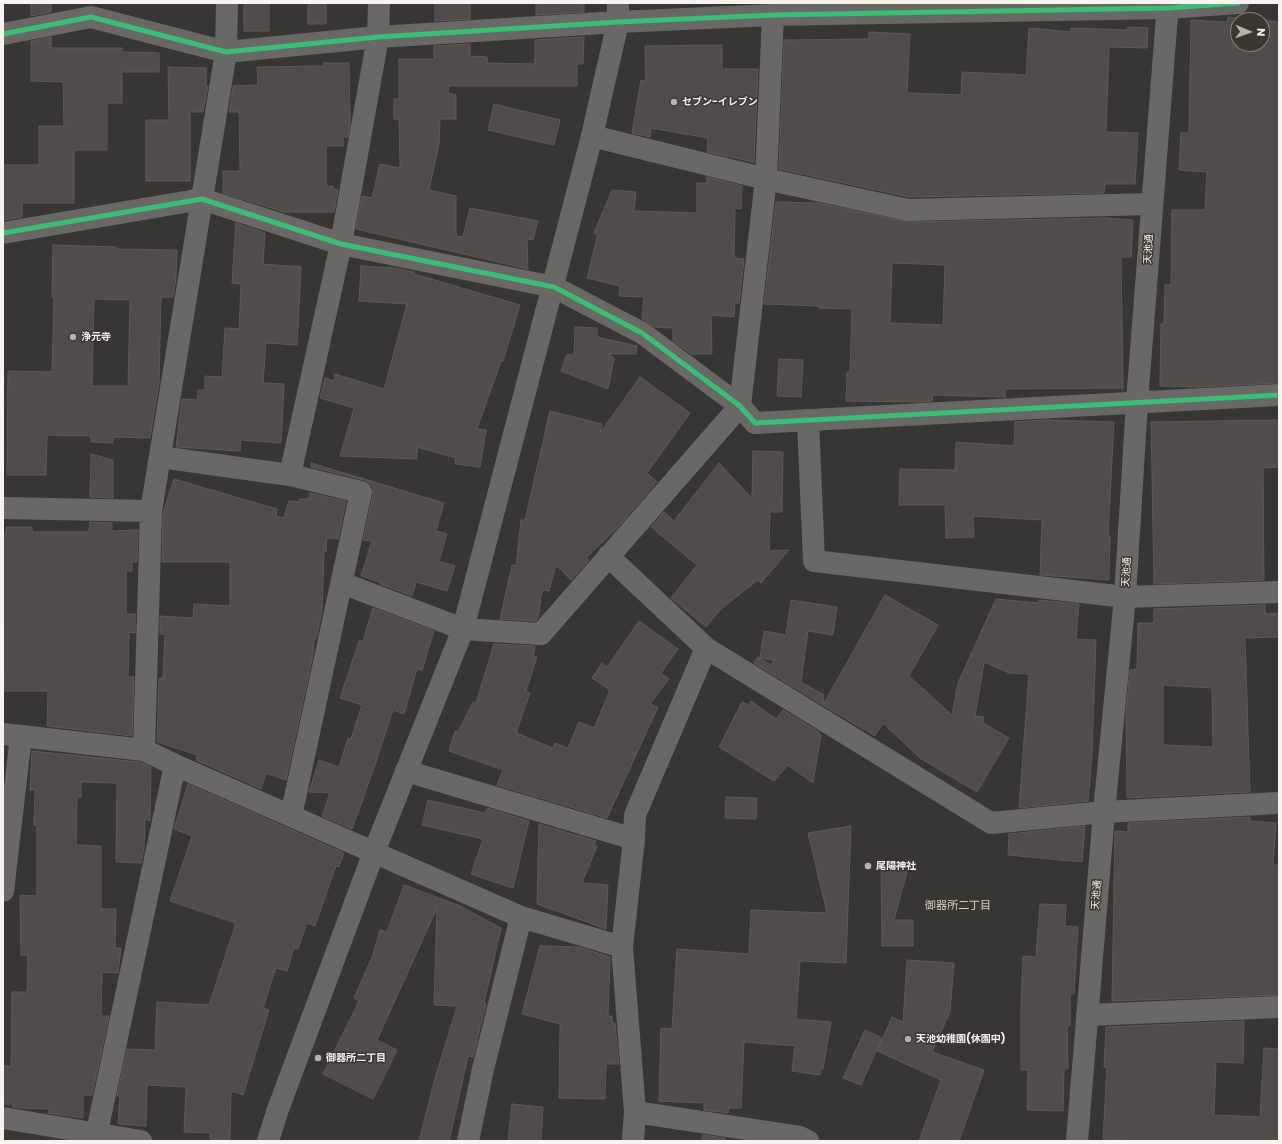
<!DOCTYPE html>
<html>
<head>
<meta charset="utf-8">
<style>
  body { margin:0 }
  #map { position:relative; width:1282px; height:1144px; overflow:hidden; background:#383632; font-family:Poppins,sans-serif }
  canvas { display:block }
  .frame { position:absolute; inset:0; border:4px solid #f7f4ee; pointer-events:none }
  .north { position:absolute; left:1230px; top:12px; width:40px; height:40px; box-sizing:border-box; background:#3c372e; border:1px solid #87837b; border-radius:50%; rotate:92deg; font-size:11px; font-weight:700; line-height:16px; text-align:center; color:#f7f4ee }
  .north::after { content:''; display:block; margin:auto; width:14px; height:18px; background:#b4b2ac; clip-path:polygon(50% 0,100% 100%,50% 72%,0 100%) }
</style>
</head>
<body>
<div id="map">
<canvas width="1282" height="1144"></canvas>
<div class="frame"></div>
<div class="north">N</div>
</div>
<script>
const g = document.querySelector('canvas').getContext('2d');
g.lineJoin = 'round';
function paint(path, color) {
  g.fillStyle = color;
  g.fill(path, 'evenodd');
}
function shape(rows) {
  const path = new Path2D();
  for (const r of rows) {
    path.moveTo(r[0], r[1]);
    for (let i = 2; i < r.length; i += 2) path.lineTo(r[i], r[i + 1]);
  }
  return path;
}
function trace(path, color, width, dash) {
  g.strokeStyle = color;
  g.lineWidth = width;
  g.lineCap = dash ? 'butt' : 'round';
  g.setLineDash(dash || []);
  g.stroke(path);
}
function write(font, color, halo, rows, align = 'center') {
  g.font = font + ' Poppins,"Noto Sans JP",sans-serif';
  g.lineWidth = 3;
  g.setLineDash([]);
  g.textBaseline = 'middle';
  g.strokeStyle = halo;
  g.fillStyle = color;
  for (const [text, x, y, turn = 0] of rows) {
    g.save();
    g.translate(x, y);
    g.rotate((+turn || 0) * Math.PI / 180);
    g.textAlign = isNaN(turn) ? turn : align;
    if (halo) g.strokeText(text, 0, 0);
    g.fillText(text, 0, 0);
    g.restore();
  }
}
const building = shape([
  [31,3,51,3,51,12,31,16,31,3],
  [244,3,269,3,269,31,244,31,244,3],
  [308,3,326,3,326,24,308,24,308,3],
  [435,3,470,3,470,19,435,21,435,3],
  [536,3,584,3,584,12,536,15,536,3],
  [1228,17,1279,22,1279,383,1199,387,1160,386,1161,324,1164,324,1165,285,1171,285,1172,210,1205,210,1207,172,1179,170,1181,133,1189,133,1191,20,1227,22,1228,17],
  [1238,20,1262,20,1262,44,1238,44,1238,20],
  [1128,27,1148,28,1147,48,1109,47,1106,132,1138,133,1135,184,1105,184,1104,193,909,197,779,169,784,40,869,39,869,32,910,34,907,93,961,95,962,72,1026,75,1029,28,1071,32,1071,28,1128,30,1128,27],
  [51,37,51,48,122,48,122,52,159,53,159,72,122,72,122,103,107,103,107,150,74,150,74,203,22,203,22,217,3,220,3,165,39,165,39,126,64,126,63,82,31,81,31,41,51,37],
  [584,37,583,64,577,64,577,86,449,86,448,93,456,95,456,119,440,119,439,144,429,190,456,196,456,236,463,237,470,208,538,221,533,240,527,239,528,269,356,229,362,196,372,198,380,164,400,168,399,119,394,119,394,99,399,99,399,59,434,59,434,46,470,44,470,56,487,57,487,63,535,64,535,40,584,37],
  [722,45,722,69,758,69,754,162,707,152,708,138,651,128,650,137,632,133,641,80,646,81,645,46,722,45],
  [324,63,349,63,350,123,348,137,343,137,343,146,326,146,326,186,333,186,333,189,338,190,334,212,284,212,223,193,223,171,240,171,239,112,229,112,233,86,258,85,257,67,324,66,324,63],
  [168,67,206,68,206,86,208,86,203,112,190,112,190,181,146,181,146,120,169,120,168,67],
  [494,104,560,120,554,145,488,130,494,104],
  [707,177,742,186,741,209,735,208,734,258,744,259,739,303,735,303,734,317,711,315,712,354,691,354,673,341,673,328,654,327,642,319,644,297,619,296,620,286,587,278,598,234,594,233,612,190,636,192,634,211,697,213,697,183,707,183,707,177],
  [776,202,818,203,908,222,1104,218,1133,220,1131,257,1121,257,1123,388,1005,389,1005,397,933,395,932,401,923,402,846,401,847,372,850,372,852,309,819,308,819,306,764,304,776,202],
  [892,263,945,265,943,325,890,323,892,263],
  [236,223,265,233,263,264,301,267,297,345,266,343,263,383,284,384,281,443,241,440,240,451,176,447,182,399,197,400,198,390,205,390,205,376,222,377,225,328,239,329,241,284,232,283,236,223],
  [53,245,116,247,116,249,177,250,176,278,173,297,161,297,159,382,150,438,113,437,113,443,91,442,91,436,47,435,46,475,7,475,8,371,52,372,54,297,52,297,53,245],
  [94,299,130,300,128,386,92,386,94,299],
  [361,266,395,268,414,272,414,274,520,305,503,361,501,361,477,429,486,430,480,467,455,464,456,458,417,447,417,459,340,456,354,408,320,398,325,378,334,381,335,374,384,389,407,304,359,301,361,266],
  [575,327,597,328,597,337,637,346,636,354,608,354,614,358,608,389,561,371,567,354,574,356,575,327],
  [779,359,803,360,801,397,777,396,779,359],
  [640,377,690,413,647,473,657,482,620,525,586,558,589,560,571,580,556,565,549,591,542,590,538,618,536,621,500,619,512,565,516,566,521,520,525,520,550,411,602,424,600,433,640,377],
  [1047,420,1114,422,1108,536,1110,536,1109,580,1040,575,1042,520,973,516,974,537,946,538,945,505,899,505,900,469,955,470,956,442,1014,446,1015,422,1047,420],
  [1279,420,1279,467,1263,468,1264,580,1154,584,1151,422,1279,420],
  [753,451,783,452,782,512,770,512,769,551,789,550,761,583,758,580,721,609,706,627,671,598,697,565,651,527,664,512,674,521,719,463,752,498,753,451],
  [91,454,113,460,113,498,90,497,91,454],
  [311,463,444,503,436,531,447,534,439,561,455,566,447,591,416,582,412,596,380,584,380,582,361,576,372,541,363,540,373,495,373,488,370,483,364,480,311,467,311,463],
  [174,479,277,509,276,516,284,518,289,501,300,502,300,499,309,499,310,493,346,501,338,539,327,538,326,552,324,552,322,612,316,639,314,639,313,655,286,780,266,773,261,789,196,760,197,755,157,742,159,678,163,678,165,634,160,634,160,616,193,618,194,604,230,606,230,562,162,562,163,513,174,479],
  [90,522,112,523,112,531,138,530,137,562,132,562,132,571,126,571,126,614,135,614,135,633,129,632,128,677,134,677,132,736,47,726,48,691,4,691,3,534,6,534,6,527,32,527,32,532,89,532,90,522],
  [885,595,938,625,909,676,952,715,958,683,996,599,1039,603,1039,600,1079,604,1076,639,1096,640,1092,754,1088,801,1019,808,1029,674,1009,673,984,662,975,716,984,717,983,723,1009,738,977,792,920,758,883,723,875,736,823,705,885,595],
  [791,600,837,607,833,635,808,631,801,682,824,695,823,705,754,663,758,657,771,665,774,660,760,658,764,631,786,635,791,600],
  [1265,605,1265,614,1279,613,1279,637,1245,638,1250,792,1127,798,1126,712,1130,670,1137,669,1138,623,1154,623,1154,609,1265,605],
  [1163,685,1212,688,1213,747,1163,745,1163,685],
  [373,608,434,631,422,670,417,669,404,714,393,710,374,768,352,829,322,816,330,793,309,792,319,760,339,767,348,738,351,739,362,705,340,698,359,641,363,641,373,608],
  [639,621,678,649,661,673,669,679,650,704,658,707,607,818,497,785,503,770,449,751,455,731,458,732,473,702,476,703,494,644,535,646,533,656,537,657,526,691,530,693,516,733,553,748,555,743,568,748,579,722,594,728,610,690,592,678,602,663,607,667,639,621],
  [751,701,776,719,783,710,819,732,818,734,821,735,813,783,788,765,774,781,719,747,742,702,749,705,751,701],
  [32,751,140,762,151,767,150,821,145,819,144,849,141,863,116,862,117,783,81,782,81,797,77,797,76,845,101,846,101,909,116,909,115,948,121,948,118,973,102,972,101,1016,109,1016,92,1095,83,1095,83,1118,48,1113,49,1109,20,1108,13,1107,13,1104,3,1104,3,1066,11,1066,12,992,27,992,28,955,21,955,20,895,37,896,37,825,34,825,35,790,30,790,32,751],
  [188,784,344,853,339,867,336,866,315,926,307,923,298,949,294,948,287,971,276,968,263,1008,269,1010,243,1095,231,1091,230,1140,210,1139,210,1133,184,1132,186,1087,147,1085,146,1126,118,1124,120,1096,117,1096,127,1049,155,1050,157,1002,209,1005,236,923,170,901,192,836,174,829,188,784],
  [726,797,757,798,756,819,725,818,726,797],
  [428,800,485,813,487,808,529,821,513,888,471,874,483,839,422,825,428,800],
  [1250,817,1250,821,1276,823,1273,865,1279,865,1279,995,1112,1001,1115,831,1128,832,1128,823,1250,817],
  [539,824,596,841,594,845,597,846,582,883,608,885,606,929,537,904,539,824],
  [851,826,846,963,800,961,796,1019,831,1022,823,1069,821,1068,820,1075,792,1071,795,1046,744,1042,741,1108,729,1108,728,1113,704,1110,704,1103,659,1101,661,1028,672,1029,677,949,749,954,751,910,827,913,808,833,851,826],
  [1085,826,1082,862,1008,855,1009,834,1085,826],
  [881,865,907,872,894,920,913,920,913,946,882,946,881,865],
  [404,885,458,905,501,928,484,1003,486,1004,473,1057,468,1056,449,1141,419,1141,434,1082,457,1006,434,1005,437,908,377,1040,397,1050,373,1099,323,1074,359,1001,354,998,373,955,380,930,387,932,404,885],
  [1040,904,1066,905,1065,926,1078,927,1074,994,1070,994,1070,1026,1067,1026,1068,1069,1064,1069,1063,1111,1027,1110,1028,1070,1021,1070,1021,1006,1023,956,1036,957,1040,904],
  [540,946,579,947,610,957,608,1016,612,1016,612,1023,615,1023,619,1064,606,1064,605,1099,559,1098,560,1024,522,1014,540,946],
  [907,960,954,963,950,1012,932,1052,984,1070,959,1141,919,1141,941,1080,877,1051,892,1017,903,1022,907,960],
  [1244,1021,1243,1063,1216,1062,1214,1115,1260,1117,1264,1048,1279,1049,1279,1141,1140,1141,1103,1139,1107,1067,1104,1067,1106,1027,1244,1021],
  [865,1030,882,1038,861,1085,843,1078,865,1030],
  [512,1104,543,1107,541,1141,508,1141,512,1104],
  [703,1135,725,1138,724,1141,702,1141,703,1135]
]);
paint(building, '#4f4c49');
trace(building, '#5c5956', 1);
trace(shape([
  [3,34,91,17,226,52,378,37,618,22,773,15,1168,8,1238,3],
  [592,136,766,179,908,210,1152,204],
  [3,233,202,199,341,244,554,287,642,333,740,406,755,423,1279,395],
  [808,420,814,561,1125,597,1279,592],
  [160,457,290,475,361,492,291,816],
  [290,475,341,244,378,37,379,3],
  [3,508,151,511],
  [608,556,706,648,991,823,1104,812,1279,803],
  [342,583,463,629,541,634,740,406,766,179,773,15],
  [3,734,144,750,175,765,521,917,622,947],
  [144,750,151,511,226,52,227,3],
  [406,771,634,839],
  [3,891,21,736],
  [1087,1015,1279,1007],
  [635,1112,800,1137,808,1141],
  [3,1118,141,1141],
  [95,1141,175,765],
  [468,1141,483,1069,521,917],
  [633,1141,635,1112,622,947,634,839,635,815,706,648]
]), '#6a6864', 22);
trace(shape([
  [268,1141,277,1112,374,852,463,629,592,136,618,22,618,3],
  [1077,1141,1104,812,1125,597,1137,402,1168,3]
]), '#6a6864', 22);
trace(shape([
  [3,34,91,17,226,52,378,37,618,22,773,15,1168,8,1238,3],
  [3,233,202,199,341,244,554,287,642,333,740,406,755,423,1279,395]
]), '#3abd76', 5);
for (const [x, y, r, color] of [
  [674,102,4,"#b4b2ac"],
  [73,337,4,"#b4b2ac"],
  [868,866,4,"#b4b2ac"],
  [908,1039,4,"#b4b2ac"],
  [318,1058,4,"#b4b2ac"]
]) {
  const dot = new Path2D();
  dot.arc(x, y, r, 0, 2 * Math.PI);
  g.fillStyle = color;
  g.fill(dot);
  trace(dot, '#3c372e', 1.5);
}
write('bold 10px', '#f7f4ee', '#3c372e', [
  ["セブン-イレブン",682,102],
  ["浄元寺",81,337],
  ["尾陽神社",876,866],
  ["天池幼稚園(休園中)",916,1039],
  ["御器所二丁目",326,1058]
], 'left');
write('10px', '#f7f4ee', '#3c372e', [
  ["天池通",1149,249,-86],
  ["天池通",1127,572,-86],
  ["天池通",1097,895,-85]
]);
write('11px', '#d3ccc2', '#3c372e', [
  ["御器所二丁目",958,906]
]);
</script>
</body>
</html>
